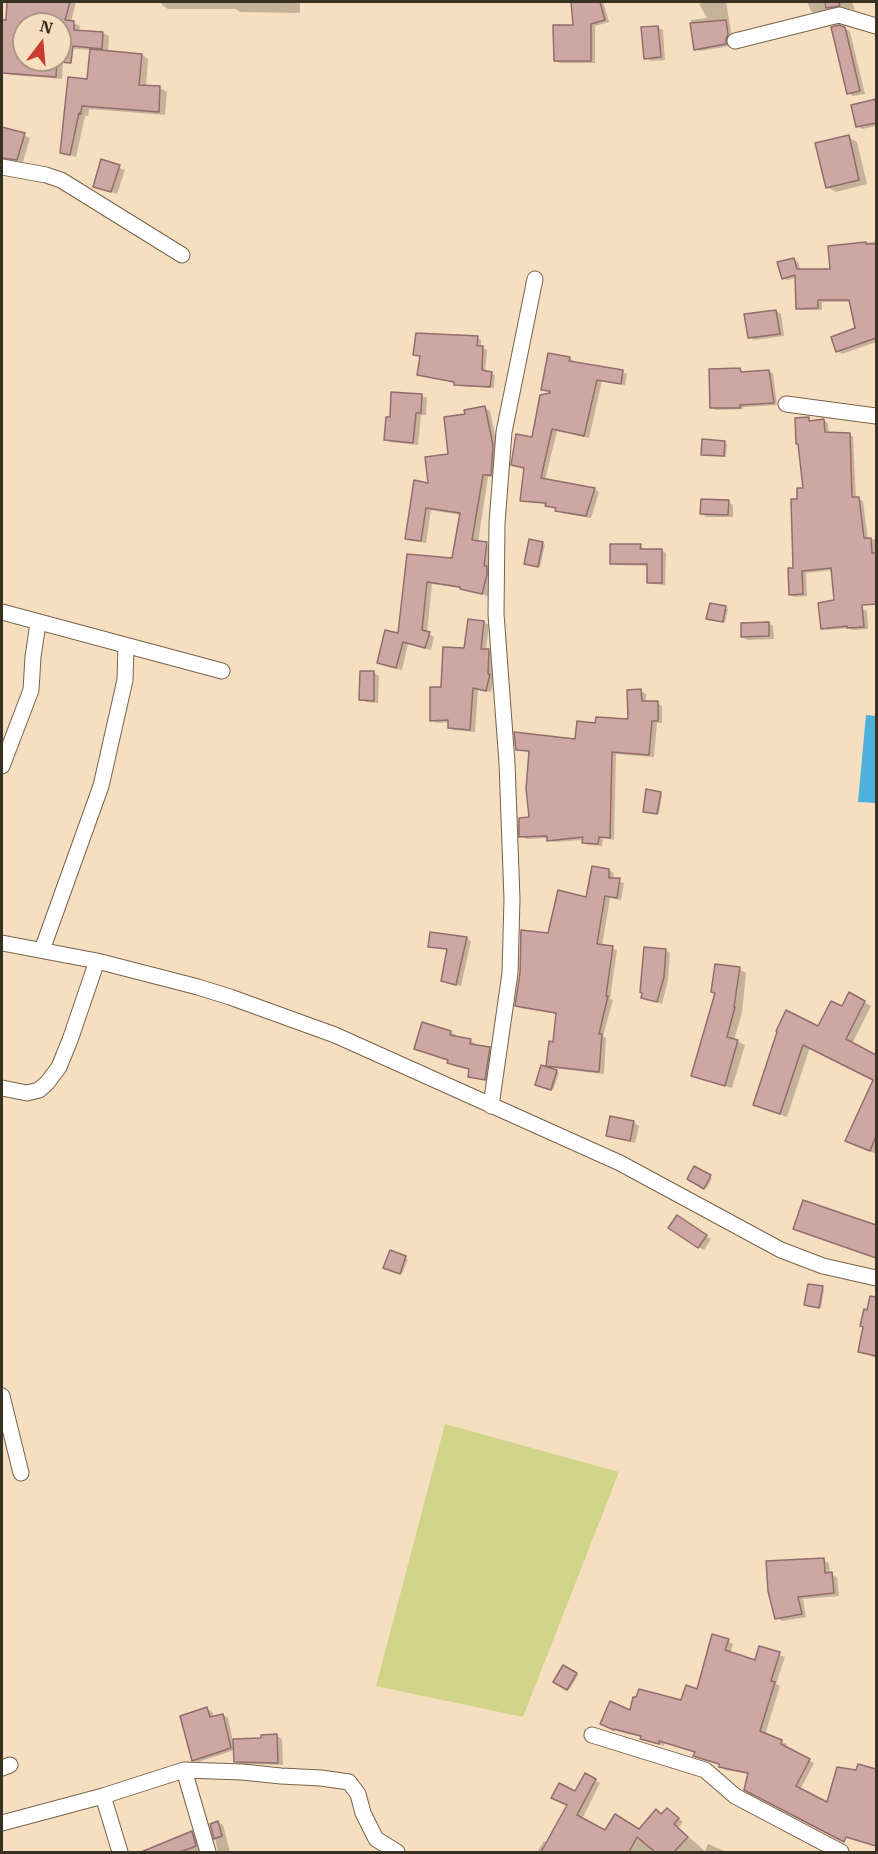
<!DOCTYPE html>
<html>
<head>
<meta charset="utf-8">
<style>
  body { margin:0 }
  #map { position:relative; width:878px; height:1854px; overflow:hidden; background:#f6dfc1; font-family:"IBM Plex Serif",serif }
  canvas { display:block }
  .frame { position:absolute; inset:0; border:3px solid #393024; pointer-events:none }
  .north { position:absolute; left:12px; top:12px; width:60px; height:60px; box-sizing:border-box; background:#f6dfc1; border:2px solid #aa9982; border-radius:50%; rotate:16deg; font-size:16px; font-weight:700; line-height:24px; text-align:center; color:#393024 }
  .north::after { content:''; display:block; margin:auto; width:21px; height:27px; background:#c93c30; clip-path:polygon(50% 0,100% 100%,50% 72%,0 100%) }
</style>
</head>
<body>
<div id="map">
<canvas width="878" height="1854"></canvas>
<div class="frame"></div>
<div class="north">N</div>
</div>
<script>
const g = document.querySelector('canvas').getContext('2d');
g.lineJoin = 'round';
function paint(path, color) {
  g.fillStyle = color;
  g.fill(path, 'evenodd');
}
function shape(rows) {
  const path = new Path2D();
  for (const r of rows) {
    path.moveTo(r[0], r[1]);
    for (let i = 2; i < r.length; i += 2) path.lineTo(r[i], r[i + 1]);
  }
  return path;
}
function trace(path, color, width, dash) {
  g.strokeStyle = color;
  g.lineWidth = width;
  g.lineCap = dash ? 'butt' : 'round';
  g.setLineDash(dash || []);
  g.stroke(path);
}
paint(shape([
  [445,1424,619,1472,523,1717,376,1686]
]), '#cfd488');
paint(shape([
  [866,715,876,716,876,803,858,802]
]), '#4cb2dc');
paint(shape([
  [27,2,76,2,71,22,80,26,79,32,103,33,109,36,108,52,142,55,148,59,146,87,160,88,167,92,165,115,89,109,88,116,85,116,76,157,61,152,88,81,91,50,64,48,62,79,12,75,2,72,2,19,7,19,26,13],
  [24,24,60,24,60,60,24,60],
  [162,2,319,2,300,2,300,13,240,12,236,9,168,9,162,5],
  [573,2,591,2,591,4,600,2,604,4,609,22,595,26,595,63,560,63,555,61,574,27],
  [704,2,726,2,732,37,730,46,700,51,695,49,691,20,707,18,699,4],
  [807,2,852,2,855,10,844,8,816,15,811,11],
  [657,27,663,30,665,60,651,61,645,58],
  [845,28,850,32,865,94,853,96,848,93],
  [876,98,876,126,862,129,857,126,873,99],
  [2,128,30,138,23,162,2,160],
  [848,137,857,142,867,184,836,192,827,187],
  [102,161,125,170,117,194,94,186],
  [876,241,876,342,842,354,838,351,857,329,851,302,822,302,822,310,802,310,797,308,796,278,787,280,783,278,794,259,798,262,801,271,832,270,862,244],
  [776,311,781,314,784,336,754,340,749,337],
  [477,338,481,340,481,348,487,350,485,372,495,375,494,388,459,386,455,382,419,374,422,357,414,354],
  [569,358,574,361,574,363,622,372,627,374,625,385,602,381,589,438,557,431,545,480,595,489,599,492,591,518,562,513,547,504,527,502,522,500,525,469,513,465,533,439,551,394,543,390],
  [740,369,744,373,769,371,773,374,777,405,743,407,743,409,716,410,712,407],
  [421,395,427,398,426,415,421,415,418,445,391,442,386,439,391,419],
  [485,408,490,411,498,449,496,477,488,477,478,542,492,547,492,578,488,596,467,591,461,588,432,584,427,633,434,637,431,650,408,644,402,670,384,665,379,662,400,635,408,555,454,560,461,515,431,510,426,543,412,541,407,538,430,485,450,455,467,416],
  [808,419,813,421,823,420,828,423,829,434,849,434,853,437,856,498,863,501,868,540,876,539,876,586,854,590,856,609,862,609,867,611,868,629,853,630,849,628,827,630,823,628,835,602,833,570,806,573,807,596,794,597,790,594,794,569,799,501,804,489],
  [704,441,727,444,726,457,705,455],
  [728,502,733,505,733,517,707,517,702,514],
  [543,544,545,545,540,567,528,565],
  [640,546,644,548,644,550,662,551,666,553,665,585,652,584,648,582,649,566,616,565,612,563],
  [725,608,728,609,725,622,710,620],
  [484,622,489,625,486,650,493,653,494,678,491,692,478,690,475,732,454,730,449,727,450,722,437,723,432,720,442,688],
  [768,623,773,626,774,639,748,640,742,637],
  [374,673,379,676,378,703,366,702,361,699],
  [641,691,646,694,646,703,657,703,662,706,662,723,657,723,654,757,616,754,614,840,603,838,602,846,588,845,584,842,584,840,553,842,549,838,526,839,521,836,531,818,530,753,517,749,577,740,597,724,629,720],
  [660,793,662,794,659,814,647,812],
  [609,870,614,873,613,879,624,883,621,900,610,898,602,946,617,950,610,999,613,1000,603,1036,606,1038,604,1074,552,1068,548,1065,554,1043,557,1014,521,1008,517,1005,550,935,587,898],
  [467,938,471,941,461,986,447,983,442,980,449,950,430,946],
  [665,950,670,953,668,980,662,1004,642,997],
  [739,969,746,973,742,1013,734,1040,745,1045,732,1088,699,1079,693,1075],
  [850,994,871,1006,852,1044,876,1056,876,1154,854,1144,875,1080,810,1047,787,1117,755,1105,779,1032,819,1028,842,1008],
  [450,1032,456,1035,455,1037,471,1041,476,1044,476,1046,494,1052,490,1082,469,1076,471,1070,454,1066,449,1063,449,1060,415,1049],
  [557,1071,559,1073,553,1090,539,1086],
  [634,1123,639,1126,635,1143,608,1135],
  [695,1168,712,1178,707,1188,689,1179],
  [804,1202,876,1227,876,1258,794,1229],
  [683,1220,711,1239,704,1250,698,1247],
  [390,1252,408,1259,402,1274,387,1268],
  [822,1288,824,1289,821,1308,808,1305],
  [865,1311,876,1313,876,1358,860,1351,865,1327],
  [823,1560,829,1563,830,1574,837,1577,839,1596,803,1599,806,1617,782,1621,777,1618],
  [728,1641,733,1644,730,1654,756,1662,760,1648,785,1657,776,1684,780,1686,765,1735,782,1742,787,1744,785,1748,814,1763,800,1790,828,1804,857,1772,876,1769,876,1846,826,1831,749,1774,725,1770,720,1767,721,1765,695,1755,696,1752,664,1743,664,1746,647,1741,642,1737,619,1732,607,1726,631,1712,682,1701,698,1691],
  [564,1667,578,1675,569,1690,555,1682],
  [207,1709,212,1712,214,1717,223,1715,228,1718,233,1741,263,1740,277,1736,282,1739,283,1765,241,1764,235,1761,235,1750,198,1762,193,1760],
  [585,1775,600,1783,582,1819,605,1832,639,1830,656,1811,662,1815,672,1813,683,1822,678,1828,705,1851,708,1844,727,1852,537,1852,544,1841,548,1844],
  [218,1822,223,1825,230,1852,218,1852,212,1825],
  [192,1833,196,1836,202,1852,144,1852]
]), '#0003');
const building = shape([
  [7,2,70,2,65,20,74,21,74,30,103,32,102,49,73,46,71,63,60,62,60,24,24,24,24,60,57,60,56,77,2,73,2,20,6,20,7,2],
  [571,2,600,2,605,20,591,24,591,61,554,61,553,25,573,25,571,2],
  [825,2,839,2,840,6,826,8,825,2],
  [726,20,728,34,726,39,726,44,694,50,690,23,726,20],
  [839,25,845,27,860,91,847,94,831,27,839,25],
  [658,26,661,57,644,59,641,27,658,26],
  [90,49,142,54,139,85,160,86,159,112,82,106,81,114,79,113,70,155,60,153,68,77,87,79,90,49],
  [876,99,876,123,856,127,851,105,876,99],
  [2,127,25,133,17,160,2,158,2,127],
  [849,135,859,180,826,188,815,143,849,135],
  [101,159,120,165,111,192,93,187,101,159],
  [866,242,866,244,876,244,876,338,836,352,831,337,855,328,849,300,818,300,818,308,796,309,795,275,782,279,777,262,794,258,797,269,830,269,828,246,866,242],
  [776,310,780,334,748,338,744,314,776,310],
  [416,333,478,336,477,346,483,346,482,370,492,372,490,387,454,385,454,382,417,375,420,356,413,355,416,333],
  [548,353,570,357,569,361,623,370,621,384,597,380,584,436,552,429,541,478,595,488,586,516,555,511,556,508,545,506,546,503,520,501,524,468,511,465,516,434,532,437,540,395,550,393,550,391,541,390,548,353],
  [740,368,741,372,769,370,774,403,740,405,740,408,710,408,709,369,740,368],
  [391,392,422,394,421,413,416,413,413,443,384,440,386,417,390,417,391,392],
  [485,406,493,445,491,475,483,475,472,540,487,542,484,566,487,566,487,574,482,594,460,589,460,587,427,582,422,630,430,632,425,648,403,642,396,668,377,663,385,630,398,633,407,554,452,558,460,513,426,508,421,541,405,539,414,480,428,483,425,457,448,454,444,417,465,414,464,410,485,406],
  [809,417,809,421,824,419,825,432,850,433,852,497,859,497,864,538,871,538,872,553,876,553,876,604,862,605,864,627,847,628,847,626,821,629,818,603,834,600,831,568,802,571,803,594,789,595,788,568,793,568,791,499,797,499,797,488,803,488,798,444,796,444,795,418,809,417],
  [702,439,725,441,724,456,701,455,702,439],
  [701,499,729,500,728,515,700,514,701,499],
  [529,539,543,542,538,567,524,564,529,539],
  [610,544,641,544,640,549,662,549,662,583,647,583,647,564,610,564,610,544],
  [710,603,726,606,723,622,706,619,710,603],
  [468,619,484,621,481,649,489,649,488,674,490,674,486,691,473,688,470,730,448,728,448,720,430,721,430,687,441,687,443,647,464,648,468,619],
  [769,622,769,636,741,637,741,623,769,622],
  [360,671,374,671,374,701,359,700,360,671],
  [641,689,642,701,658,701,658,721,652,721,649,755,612,752,610,838,599,837,598,844,582,843,583,837,547,841,547,836,519,837,519,818,529,817,526,789,529,751,516,750,514,732,575,739,577,721,595,723,596,717,628,719,627,690,641,689],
  [646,789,661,792,657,814,643,812,646,789],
  [592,866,609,869,609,878,620,878,617,898,605,896,597,944,613,946,606,996,608,996,599,1034,602,1034,599,1072,546,1066,549,1041,553,1042,556,1013,515,1006,520,973,521,930,548,933,558,890,586,897,592,866],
  [430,932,467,937,456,985,441,981,447,949,428,947,430,932],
  [644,947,666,949,664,977,657,1002,641,998,642,993,640,992,644,947],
  [715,964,740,967,734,1007,735,1007,727,1037,738,1040,725,1086,691,1076,715,993,711,992,715,964],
  [849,992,865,1001,846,1039,876,1055,876,1136,870,1151,845,1141,873,1080,803,1045,780,1114,753,1105,777,1032,776,1031,786,1010,818,1026,831,1001,842,1006,849,992],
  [422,1022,451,1031,450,1035,471,1039,470,1044,490,1047,485,1080,468,1077,469,1069,447,1063,448,1060,414,1049,422,1022],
  [541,1065,557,1070,551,1090,535,1085,541,1065],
  [610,1116,634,1121,630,1141,606,1136,610,1116],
  [694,1166,711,1175,704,1189,687,1179,694,1166],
  [803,1200,876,1225,876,1258,793,1229,803,1200],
  [677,1215,707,1235,698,1248,668,1228,677,1215],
  [390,1250,406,1256,400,1274,383,1268,390,1250],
  [808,1284,823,1286,819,1308,804,1305,808,1284],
  [870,1296,876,1297,876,1356,858,1352,863,1327,860,1326,864,1309,867,1310,870,1296],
  [824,1558,825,1573,832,1572,834,1593,798,1597,802,1614,775,1619,768,1591,766,1561,824,1558],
  [712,1634,729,1639,725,1650,755,1660,759,1646,780,1652,771,1681,775,1682,760,1731,782,1740,781,1744,810,1759,796,1786,827,1802,837,1767,856,1770,858,1764,876,1769,876,1846,846,1837,844,1842,744,1790,748,1773,719,1767,719,1764,693,1756,695,1752,659,1741,659,1744,640,1739,641,1736,614,1729,614,1730,600,1724,610,1701,630,1710,633,1697,636,1697,639,1689,681,1700,686,1685,697,1689,712,1634],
  [563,1665,577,1673,567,1690,553,1682,563,1665],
  [207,1707,210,1717,223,1714,231,1748,192,1761,180,1716,207,1707],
  [277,1734,278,1763,234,1762,233,1739,261,1738,261,1735,277,1734],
  [585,1773,596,1779,577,1815,605,1830,615,1814,639,1829,656,1809,661,1814,667,1808,679,1818,674,1824,688,1837,674,1852,655,1852,637,1837,629,1852,541,1852,567,1805,551,1798,559,1783,575,1791,585,1773],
  [218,1821,222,1836,214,1839,210,1824,218,1821],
  [192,1831,196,1846,180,1852,141,1852,192,1831]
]);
paint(building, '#cea6a4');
trace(building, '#916d6b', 1.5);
const minor = shape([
  [735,41,839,15,876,26],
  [2,167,46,175,61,180,182,255],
  [786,404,876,416],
  [2,612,222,671],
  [2,766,31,690,33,657,38,623],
  [2,943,97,961,198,987,230,997,335,1035,620,1163,781,1250,823,1266,876,1278],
  [42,950,101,786,125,680,126,646],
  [2,1088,27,1093,39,1090,47,1083,59,1067,70,1040,97,961],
  [491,1106,510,973,512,899,507,763,496,614,497,523,504,432,535,279],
  [2,1396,21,1473],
  [592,1735,705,1770,735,1796,841,1852],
  [2,1768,10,1765],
  [184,1770,208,1852],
  [103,1796,120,1852],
  [2,1823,103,1796,184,1770,242,1772,281,1776,321,1778,349,1782,358,1794,363,1813,376,1839,397,1852]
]);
trace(minor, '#766348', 17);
trace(minor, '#fff', 15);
</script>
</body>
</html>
